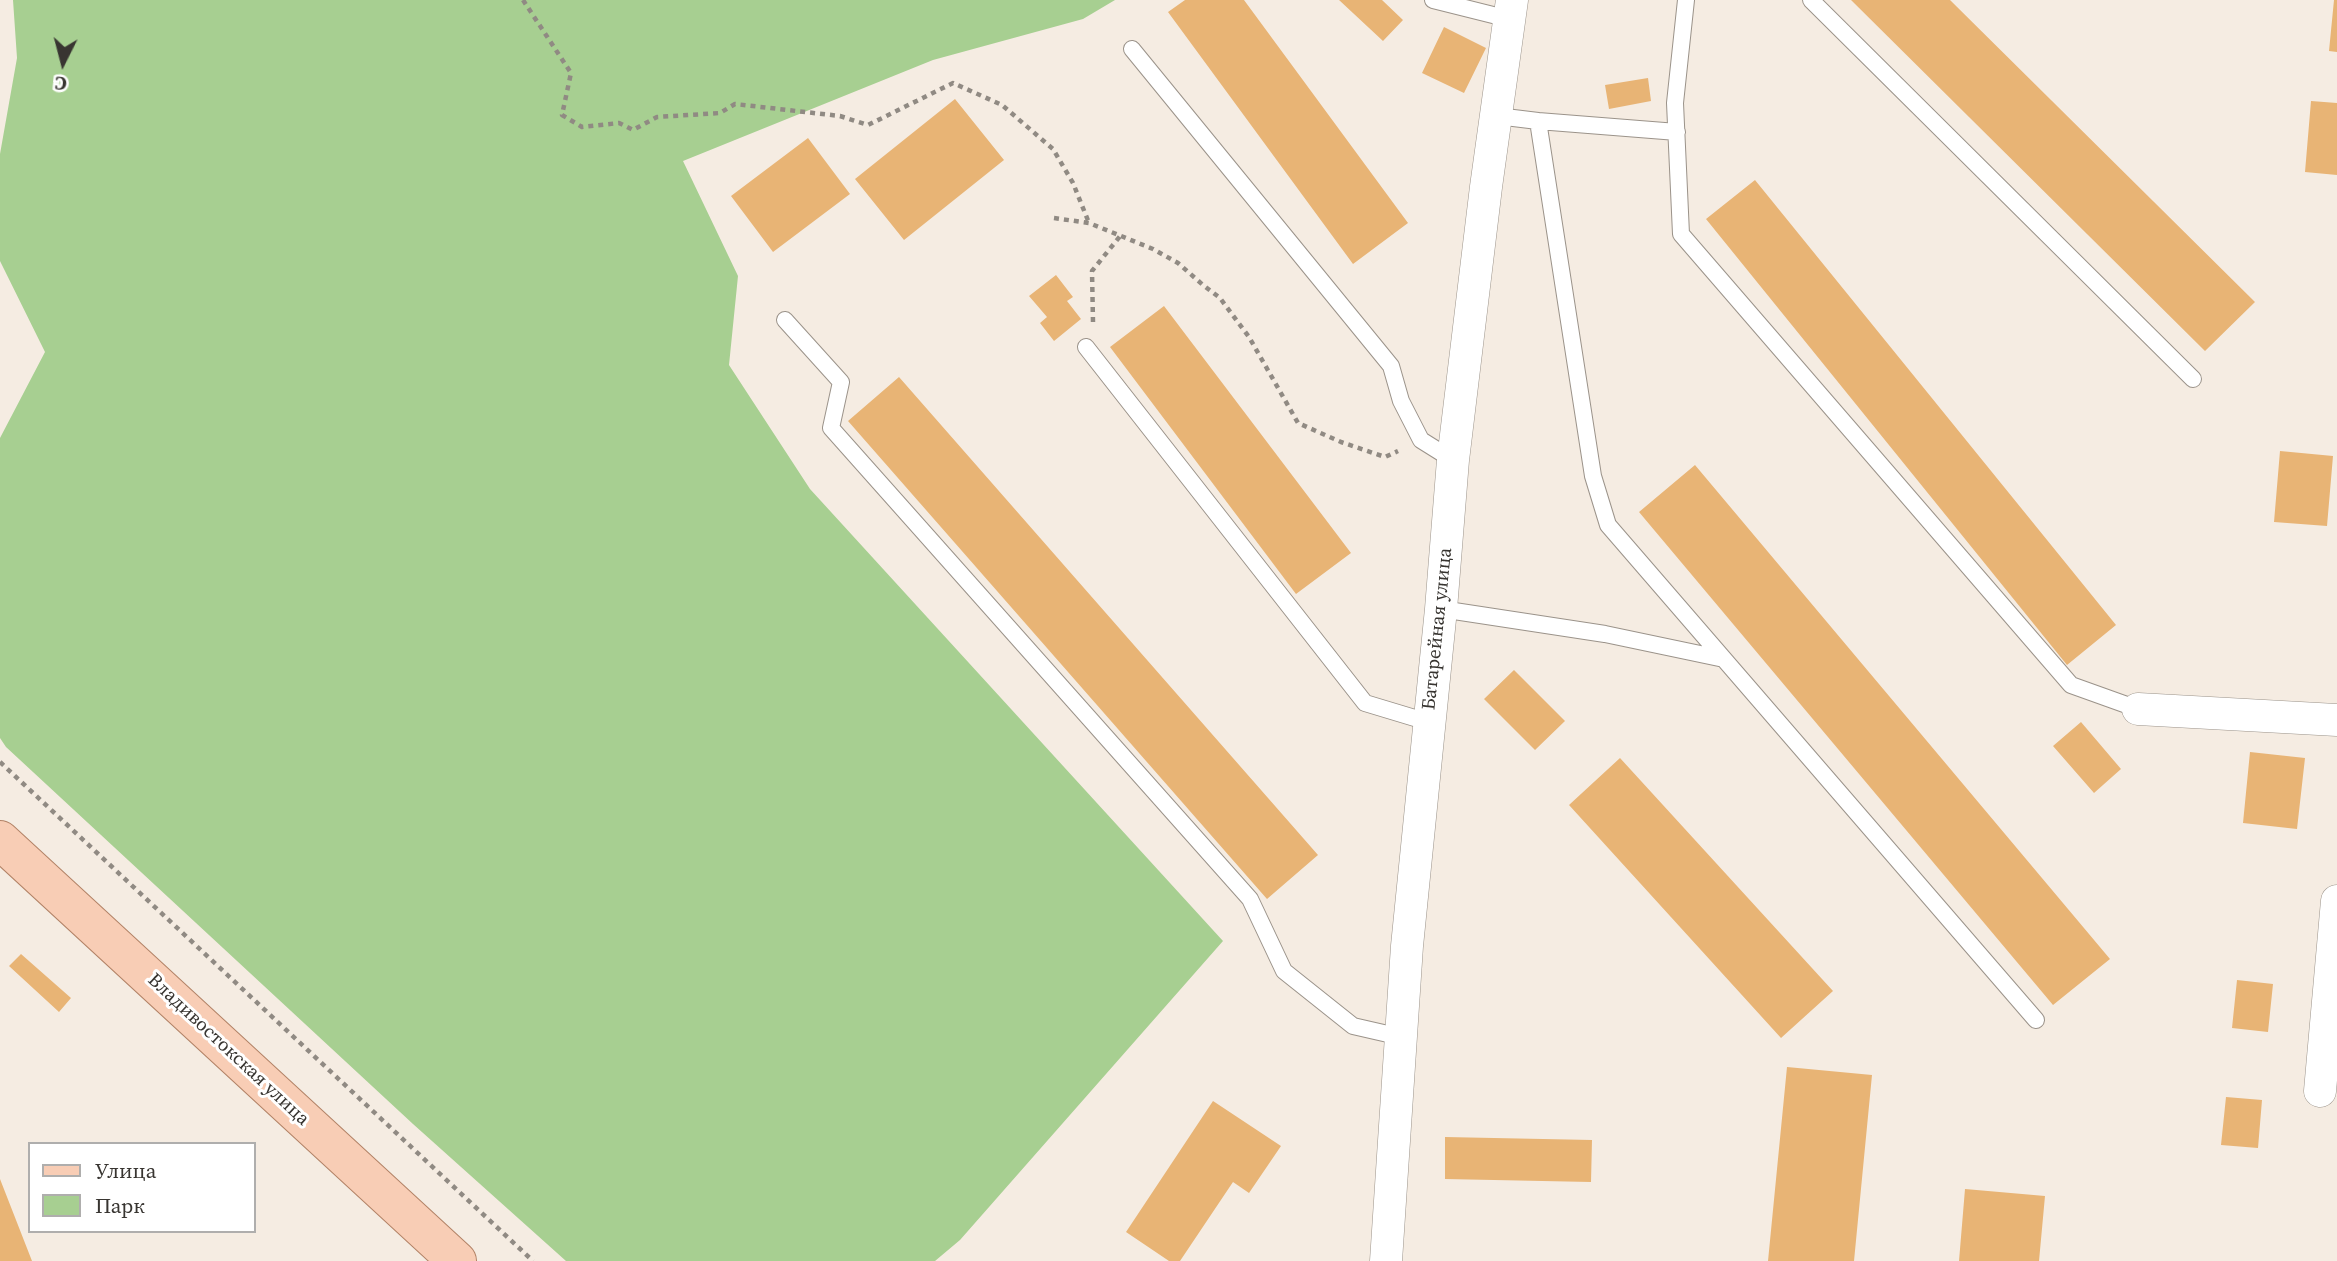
<!DOCTYPE html>
<html>
<head>
<meta charset="utf-8">
<style>
  body { margin:0 }
  #map { position:relative; width:2337px; height:1261px; overflow:hidden; background:#f5ece2; font-family:"Source Serif 4",serif }
  canvas { display:block }
  .legend { position:absolute; left:28px; top:1142px; width:228px; height:91px; box-sizing:border-box; background:#fff; border:2px solid #afaead; margin:0; padding:9px 12px; list-style:none; font-size:21px; color:#383531 }
  .legend li { display:flex; align-items:center; gap:14px; height:35px }
  .legend b { width:35px; border:2px solid #afaead }
  .north { position:absolute; left:28px; top:28px; width:70px; height:70px; -webkit-text-stroke:5px #fff; paint-order:stroke; rotate:186deg; font-size:19px; font-weight:700; line-height:28px; text-align:center; color:#383531 }
  .north::after { content:''; display:block; margin:auto; width:24px; height:32px; background:#383531; clip-path:polygon(50% 0,100% 100%,50% 72%,0 100%) }
</style>
</head>
<body>
<div id="map">
<canvas width="2337" height="1261"></canvas>
<ul class="legend">
<li><b style="height:9px;background:#f8cdb5"></b>Улица</li>
<li><b style="height:19px;background:#a7cf91"></b>Парк</li>
</ul>
<div class="north">С</div>
</div>
<script>
const g = document.querySelector('canvas').getContext('2d');
g.lineJoin = 'round';
function paint(path, color) {
  g.fillStyle = color;
  g.fill(path, 'evenodd');
}
function shape(rows) {
  const path = new Path2D();
  for (const r of rows) {
    path.moveTo(r[0], r[1]);
    for (let i = 2; i < r.length; i += 2) path.lineTo(r[i], r[i + 1]);
  }
  return path;
}
function trace(path, color, width, dash) {
  g.strokeStyle = color;
  g.lineWidth = width;
  g.lineCap = dash ? 'butt' : 'round';
  g.setLineDash(dash || []);
  g.stroke(path);
}
function write(font, color, halo, rows, align = 'center') {
  g.font = font + ' "Source Serif 4",serif';
  g.lineWidth = 6;
  g.setLineDash([]);
  g.textBaseline = 'middle';
  g.strokeStyle = halo;
  g.fillStyle = color;
  for (const [text, x, y, turn = 0] of rows) {
    g.save();
    g.translate(x, y);
    g.rotate((+turn || 0) * Math.PI / 180);
    g.textAlign = isNaN(turn) ? turn : align;
    if (halo) g.strokeText(text, 0, 0);
    g.fillText(text, 0, 0);
    g.restore();
  }
}
paint(shape([
  [13,0,1115,0,1083,19,933,60,683,161,738,276,729,365,810,489,1223,941,960,1240,935,1261,566,1261,413,1124,6,747,0,738,0,438,45,352,0,261,0,154,17,58]
]), '#a7cf91');
paint(shape([
  [1185,0,1244,0,1408,223,1353,264,1168,12],
  [1339,0,1382,0,1403,20,1383,41],
  [1851,0,1950,0,2255,302,2205,351],
  [2334,0,2337,0,2337,52,2329,51],
  [1444,27,1486,48,1464,93,1422,73],
  [1648,78,1651,101,1609,109,1605,85],
  [955,99,1004,160,904,240,855,179],
  [2311,101,2337,103,2337,175,2305,172],
  [808,138,850,194,773,252,731,196],
  [1755,180,2116,625,2067,665,1706,219],
  [1056,275,1073,297,1067,301,1081,319,1054,341,1040,323,1047,317,1029,296],
  [1164,306,1351,553,1296,594,1110,347],
  [899,377,1318,855,1267,899,848,421],
  [2280,451,2333,456,2327,526,2274,522],
  [1695,465,2110,959,2053,1005,1639,512],
  [1514,670,1565,721,1535,750,1484,699],
  [2081,722,2121,769,2094,793,2053,746],
  [2250,752,2305,758,2297,829,2243,823],
  [1620,758,1833,991,1781,1038,1569,805],
  [21,954,71,998,59,1012,9,966],
  [2237,980,2273,984,2268,1032,2232,1028],
  [1787,1067,1872,1075,1854,1261,1768,1261],
  [2226,1097,2262,1100,2258,1148,2221,1145],
  [1213,1101,1281,1146,1249,1193,1233,1182,1180,1261,1169,1261,1126,1232],
  [1445,1137,1592,1140,1591,1182,1445,1179],
  [0,1179,32,1261,0,1261],
  [1965,1189,2045,1196,2039,1261,1959,1261]
]), '#e8b475');
const service = shape([
  [1433,0,1509,19],
  [1686,0,1675,103,1681,234,2071,685,2138,709],
  [1811,0,2193,379],
  [1132,49,1391,366,1401,401,1421,440,1453,460],
  [1497,116,1538,121,1593,476,1608,525,2036,1020],
  [1538,121,1677,132],
  [785,320,841,382,831,428,1250,899,1284,971,1353,1026,1401,1037],
  [1086,347,1365,703,1428,722],
  [1441,609,1605,634,1724,659]
]);
const minor = shape([
  [2138,709,2337,720],
  [2320,1091,2337,901],
  [1386,1261,1407,946,1441,609,1453,460,1486,187,1512,0]
]);
const primary = shape([
  [0,840,457,1261]
]);
trace(service, '#9b938a', 18);
trace(minor, '#9b938a', 33);
trace(primary, '#b28266', 40);
trace(shape([
  [523,0,571,73,562,115,582,127,619,123,633,130,657,117,720,113,735,104,840,116,868,125,953,83,1002,105,1053,149,1073,183,1089,223],
  [1054,218,1089,223,1153,249,1178,263,1203,285,1220,298,1249,337,1298,423,1341,442,1385,457,1398,451],
  [1093,322,1092,271,1121,235],
  [0,762,533,1261]
]), '#908a83', 4.5, [5, 5]);
trace(service, '#fff', 16);
trace(minor, '#fff', 32);
trace(primary, '#f8cdb5', 38);
write('19px', '#383531', '#fff', [
  ["Батарейная улица",1438,629,-84],
  ["Владивостокская улица",228,1050,43]
]);
</script>
</body>
</html>
